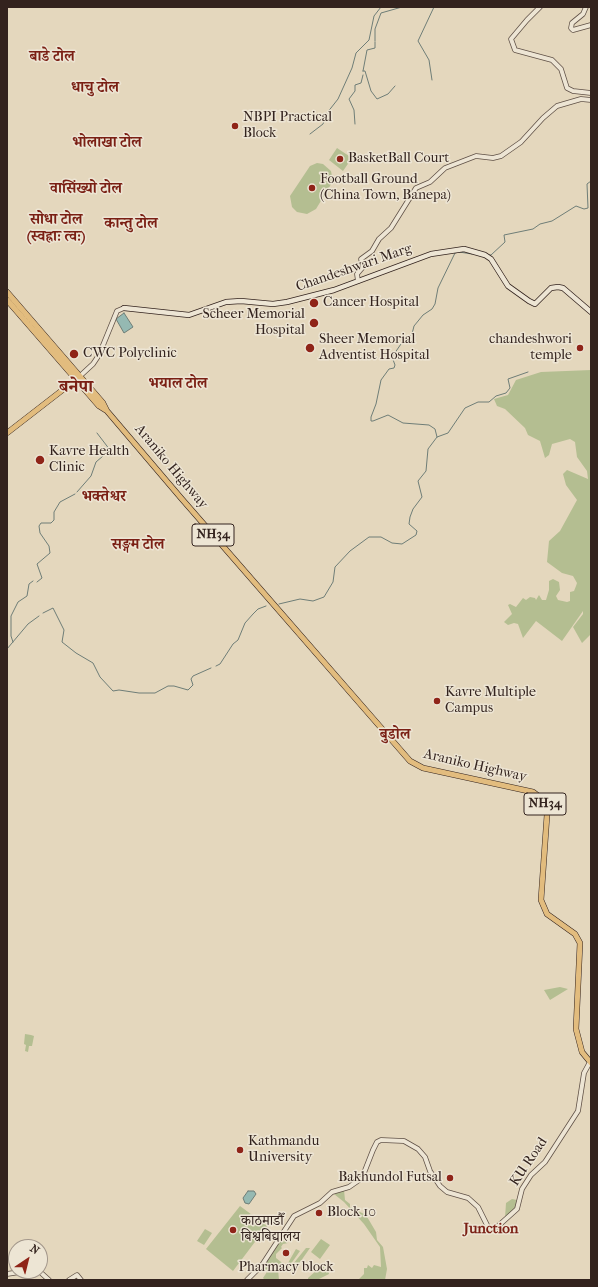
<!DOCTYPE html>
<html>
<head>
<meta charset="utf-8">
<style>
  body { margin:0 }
  #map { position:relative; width:598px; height:1287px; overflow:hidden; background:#e4d7bd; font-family:"IM FELL French Canon",serif }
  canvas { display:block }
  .frame { position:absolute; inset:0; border:8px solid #33231e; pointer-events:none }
  .north { position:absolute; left:8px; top:1239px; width:40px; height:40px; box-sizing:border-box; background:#ede5d4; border:1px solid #a3978b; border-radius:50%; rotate:35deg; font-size:11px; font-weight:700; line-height:16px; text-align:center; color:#33231e }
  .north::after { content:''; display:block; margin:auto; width:14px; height:18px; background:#8f2418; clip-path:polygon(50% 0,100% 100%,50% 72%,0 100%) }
</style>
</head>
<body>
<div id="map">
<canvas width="598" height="1287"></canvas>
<div class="frame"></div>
<div class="north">N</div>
</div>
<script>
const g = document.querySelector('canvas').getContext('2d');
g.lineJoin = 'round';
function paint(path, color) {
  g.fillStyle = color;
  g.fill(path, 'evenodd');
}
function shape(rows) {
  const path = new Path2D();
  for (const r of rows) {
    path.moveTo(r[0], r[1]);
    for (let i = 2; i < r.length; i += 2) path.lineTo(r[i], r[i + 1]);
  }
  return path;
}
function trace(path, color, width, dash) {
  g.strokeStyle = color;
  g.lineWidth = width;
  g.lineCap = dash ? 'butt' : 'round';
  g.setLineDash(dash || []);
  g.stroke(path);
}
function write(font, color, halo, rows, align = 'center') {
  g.font = font + ' "IM FELL French Canon","Noto Serif Devanagari",serif';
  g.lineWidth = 3;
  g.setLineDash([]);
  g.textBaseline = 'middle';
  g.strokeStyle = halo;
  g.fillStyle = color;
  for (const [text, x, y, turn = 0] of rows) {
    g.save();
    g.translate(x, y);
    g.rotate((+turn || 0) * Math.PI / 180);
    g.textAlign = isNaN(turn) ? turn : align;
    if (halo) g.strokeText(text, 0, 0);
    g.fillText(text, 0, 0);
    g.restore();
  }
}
paint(shape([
  [337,148,352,158,343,171,329,160],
  [317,163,323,164,331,171,333,181,316,209,307,214,297,212,292,207,290,196,310,166],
  [591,370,591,634,582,643,573,627,583,614,583,611,562,641,536,621,523,638,518,624,514,623,508,625,504,622,512,614,508,605,510,604,516,607,523,598,526,600,530,597,535,598,536,600,539,595,542,600,546,600,549,590,549,581,553,579,559,582,560,590,556,596,558,600,567,602,570,601,570,592,574,591,576,586,577,583,573,576,562,573,547,562,549,541,560,531,577,500,566,485,563,474,567,470,588,479,587,471,577,457,575,442,570,439,552,444,549,455,545,458,540,441,528,435,525,428,505,409,497,406,494,399,508,395,516,380,541,372],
  [560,987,568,989,550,1000,544,990],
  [25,1034,31,1035,30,1040,31,1035,34,1036,32,1046,29,1046,28,1052,25,1051,26,1045,24,1044],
  [344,1190,345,1200,350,1204,350,1207,366,1215,376,1232,377,1240,383,1247,387,1269,385,1280,359,1279,364,1274,364,1268,367,1268,368,1265,372,1268,374,1265,381,1267,380,1247,364,1224,344,1202,334,1194],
  [512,1199,517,1200,516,1207,505,1218,506,1203],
  [240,1206,267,1226,233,1271,206,1249],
  [205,1229,212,1233,204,1245,197,1241],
  [321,1239,330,1245,320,1259,311,1252],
  [281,1240,288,1243,283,1244,281,1247,282,1248,276,1254,276,1258,285,1265,288,1263,296,1249,300,1251,288,1268,280,1268,278,1269,279,1280,265,1280,263,1278,267,1272,263,1267],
  [306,1248,310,1248,296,1268,297,1269,289,1272,293,1264],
  [319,1264,328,1269,329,1274,317,1280,308,1280,308,1278,317,1270]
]), '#b4be91');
const water = shape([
  [124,313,133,327,124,333,116,319,124,313],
  [248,1191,254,1191,256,1194,249,1204,245,1203,243,1198,248,1191]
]);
paint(water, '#95b9b2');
trace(water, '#6e7d77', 1);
trace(shape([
  [375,41,375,29,381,13,402,7],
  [363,71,365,71,371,91,377,99,388,94,395,86],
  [363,71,367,50,375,48,375,42],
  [432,80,429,60,418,41,434,7],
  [355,124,354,110,349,99,355,91,355,85,361,83,363,75],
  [310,134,323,124,327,113,338,99,352,68,356,53,369,40,374,16,381,7],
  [489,255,491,255,505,242,504,235,533,229,540,224,552,221,576,206,584,209,588,208,587,184,591,181],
  [437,437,435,429,429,425,403,423,388,415,373,421,371,421,371,417,376,404,381,380,389,369,394,368,395,365,392,357,401,344,412,334,414,326,423,315,432,309,435,304,438,288,455,253,459,252,472,254],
  [77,492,91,476,96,462,110,450,97,433],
  [37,582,42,578,37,564,50,553,49,546,40,533,39,526,41,523,51,523,54,520,54,512,60,502,75,494],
  [279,604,300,599,313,601,324,597,333,582,335,567,350,551,369,537,381,537,392,543,402,544,416,535,417,531,409,524,410,517,413,509,422,497,418,481,426,471,428,449,437,437,448,433,465,408,478,402,489,402,496,396,506,393,510,388,508,379,528,372],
  [43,613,53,608,64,630,62,642,76,653,93,663,100,677,113,691,119,690,139,693,155,693,168,686,174,686,188,690,193,685,191,679,193,676,211,668],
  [13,642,11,636,11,616,18,602,27,596,29,584,33,581],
  [7,649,28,624,39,616],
  [216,666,220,664,233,644,238,640,245,623,253,614,258,609,266,606]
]), '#6e7d77', 1);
const tertiary = shape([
  [540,7,527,20,511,39,515,50,552,60,561,69,567,88,573,91,591,93],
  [586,7,583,14,572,23,571,28,573,30,591,25],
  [358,281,357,274,363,267,361,259,372,251,379,239,391,228,416,188,430,182,445,168,476,156,493,158,501,156,521,142,543,118,557,106,581,99,591,100],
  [80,376,93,364,99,355,117,311,124,308],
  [39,1271,49,1280],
  [7,1274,26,1271],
  [69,1280,77,1275,81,1280],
  [247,1280,262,1265,294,1216,320,1203,332,1192,349,1187,362,1178,373,1150,377,1142,381,1140,404,1141,418,1149,425,1157,430,1171,440,1186,447,1192,468,1198,478,1207,488,1227,491,1229,497,1227,517,1209,522,1189,531,1175,545,1162,578,1111,584,1073,590,1062]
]);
const secondary = shape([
  [124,308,189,315,226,302,241,301,273,304,287,302,334,290,431,254,464,249,485,255,491,259,508,286,529,301,535,304,551,288,558,287,563,288,591,312]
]);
const primary = shape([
  [7,433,78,378]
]);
const trunk = shape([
  [7,292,103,403,107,411,181,498,410,761,423,768,533,792,541,798,547,807,547,815,541,900,547,914,575,934,580,943,576,1029,582,1052,591,1063],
  [7,300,99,406,107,411]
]);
trace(tertiary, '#5f5046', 5.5);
trace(secondary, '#33231e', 6);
trace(primary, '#33231e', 6);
trace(trunk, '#33231e', 6);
trace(tertiary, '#ede5d4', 4);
trace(secondary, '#ede5d4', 4.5);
trace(primary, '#e2bc7e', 5);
trace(trunk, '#e2bc7e', 5);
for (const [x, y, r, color] of [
  [235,126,4,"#8f2418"],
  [340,159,4,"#8f2418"],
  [312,188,4,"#8f2418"],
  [314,303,5,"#8f2418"],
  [314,323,5,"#8f2418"],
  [310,348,5,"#8f2418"],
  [580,348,4,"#8f2418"],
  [74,354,5,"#8f2418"],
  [40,460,5,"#8f2418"],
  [437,701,4,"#8f2418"],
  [240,1150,4,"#8f2418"],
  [450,1178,4,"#8f2418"],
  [319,1213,4,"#8f2418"],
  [233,1230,4,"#8f2418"],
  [286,1253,4,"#8f2418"]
]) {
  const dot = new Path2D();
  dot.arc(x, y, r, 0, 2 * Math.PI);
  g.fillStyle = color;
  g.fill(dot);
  trace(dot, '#ede5d4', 1.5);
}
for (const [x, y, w] of [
  [213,535,42],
  [545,804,42]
]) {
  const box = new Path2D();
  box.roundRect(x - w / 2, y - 11, w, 22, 3);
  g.fillStyle = '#ede5d4';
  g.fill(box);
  trace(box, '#33231e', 1);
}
write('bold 13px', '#33231e', null, [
  ["NH34",213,535],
  ["NH34",545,804]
]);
write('14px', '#33231e', '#ede5d4', [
  ["NBPI Practical",243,118],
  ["Block",243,134],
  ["BasketBall Court",348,159],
  ["Football Ground",320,180],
  ["(China Town, Banepa)",320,196],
  ["Cancer Hospital",323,303],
  ["Scheer Memorial",305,315,"right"],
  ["Hospital",305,331,"right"],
  ["Sheer Memorial",319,340],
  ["Adventist Hospital",319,356],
  ["chandeshwori",572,340,"right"],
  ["temple",572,356,"right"],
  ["CWC Polyclinic",83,354],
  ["Kavre Health",49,452],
  ["Clinic",49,468],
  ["Kavre Multiple",445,693],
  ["Campus",445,709],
  ["Kathmandu",248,1142],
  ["University",248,1158],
  ["Bakhundol Futsal",442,1178,"right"],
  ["Block 10",327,1213],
  ["काठमाडौँ",241,1222],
  ["बिश्वबिद्यालय",241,1238],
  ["Pharmacy block",286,1268,"center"]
], 'left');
write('14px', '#33231e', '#ede5d4', [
  ["Chandeshwari Marg",354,268,-19],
  ["Araniko Highway",171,467,50],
  ["Araniko Highway",475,766,13],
  ["KU Road",529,1162,-56]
]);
write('bold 15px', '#7a1f14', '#ede5d4', [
  ["बाडे टोल",52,57],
  ["धाचु टोल",95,88],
  ["भोलाखा टोल",107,143],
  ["वासिंख्यो टोल",86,189],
  ["सोधा टोल",56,220],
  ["(स्वह्राः त्वः)",56,237],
  ["कान्तु टोल",131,224],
  ["भयाल टोल",178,384],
  ["भक्तेश्वर",104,497],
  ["सङ्गम टोल",138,545],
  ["बुडोल",395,735],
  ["Junction",491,1229]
]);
write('bold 18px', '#7a1f14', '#ede5d4', [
  ["बनेपा",76,388]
]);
</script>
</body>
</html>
